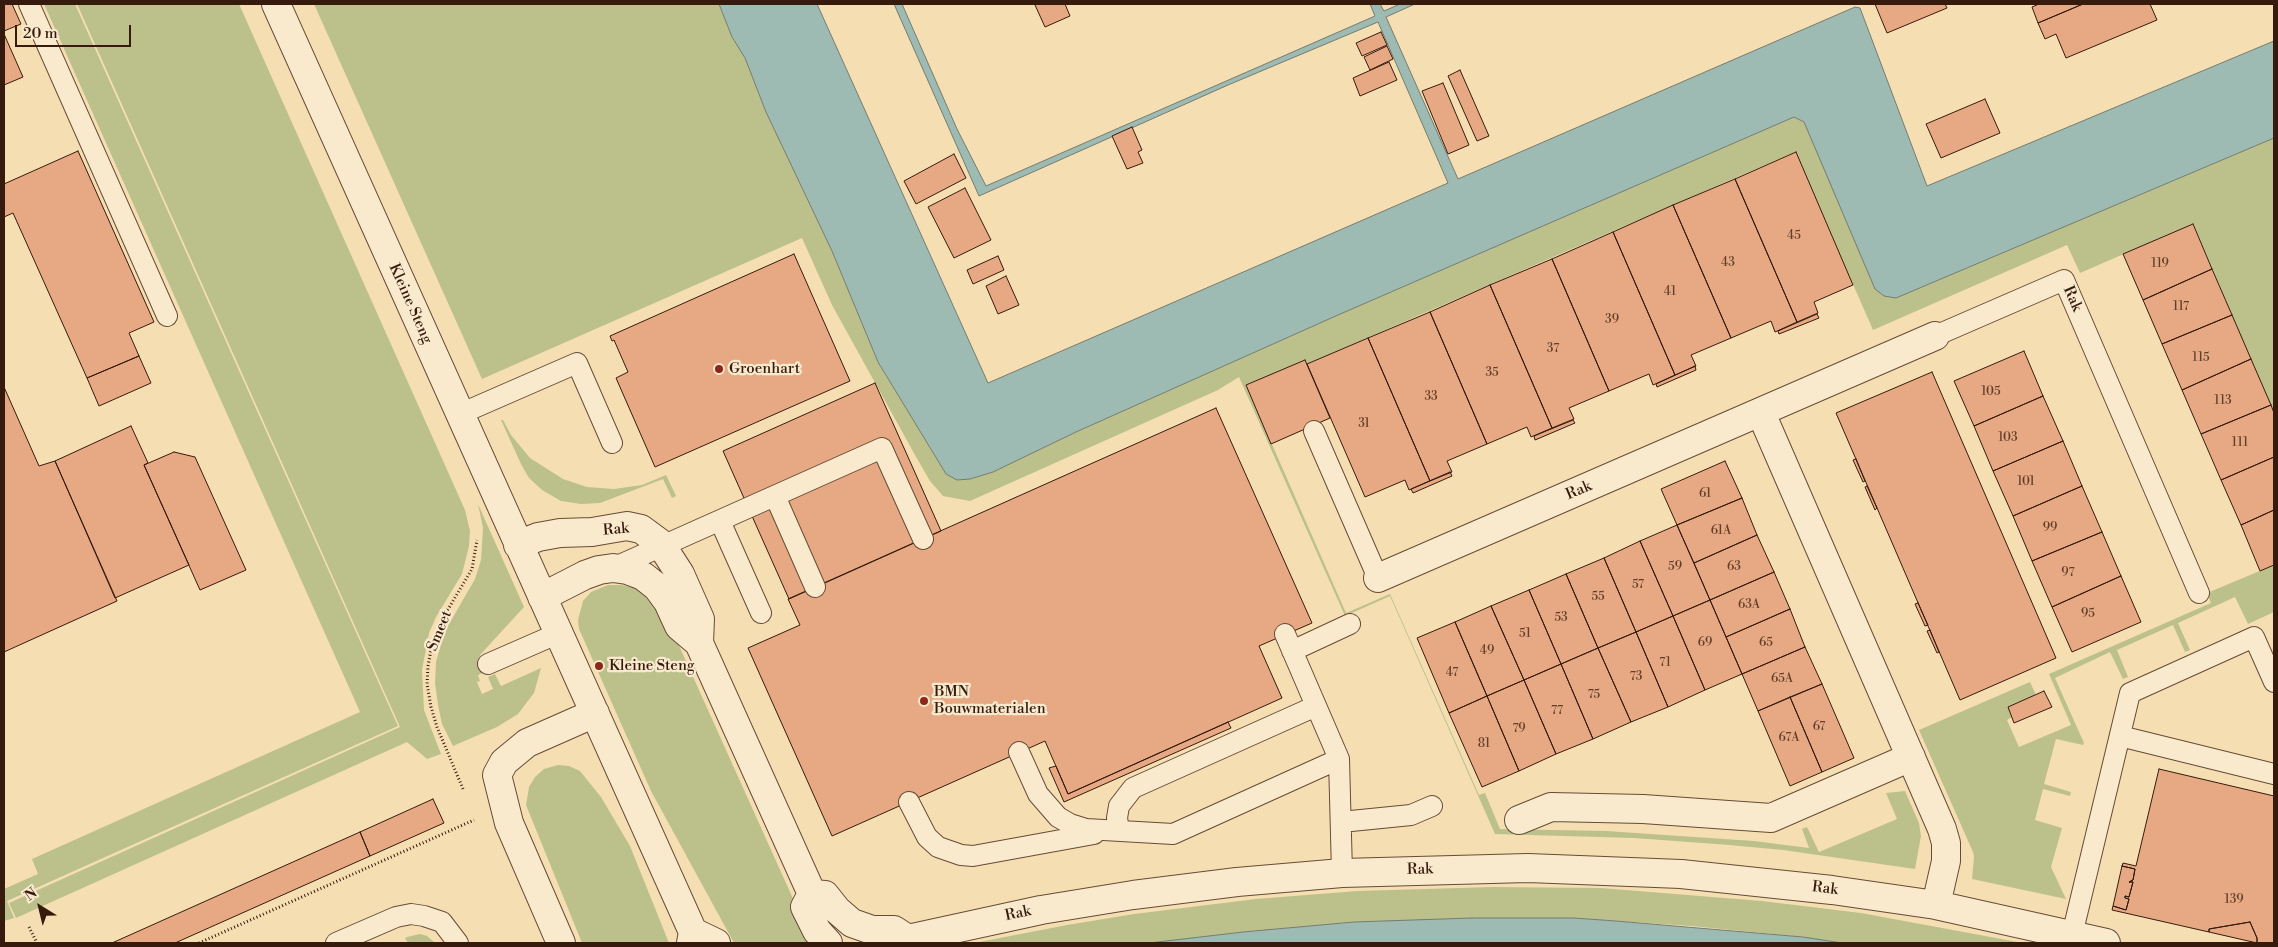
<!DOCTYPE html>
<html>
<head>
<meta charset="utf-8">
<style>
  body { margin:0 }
  #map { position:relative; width:2278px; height:947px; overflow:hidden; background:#f6deb3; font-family:"Libre Bodoni",serif }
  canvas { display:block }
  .frame { position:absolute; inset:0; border:5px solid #361a0d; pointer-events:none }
  .north { position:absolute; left:15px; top:882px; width:50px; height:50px; -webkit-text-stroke:4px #f9eace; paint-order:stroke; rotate:324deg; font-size:14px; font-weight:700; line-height:20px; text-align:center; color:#361a0d }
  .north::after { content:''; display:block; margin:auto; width:18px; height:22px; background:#361a0d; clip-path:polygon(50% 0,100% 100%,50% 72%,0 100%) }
  .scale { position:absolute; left:15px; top:25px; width:116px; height:22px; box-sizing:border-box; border:2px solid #361a0d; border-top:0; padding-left:6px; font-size:15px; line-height:18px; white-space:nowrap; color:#361a0d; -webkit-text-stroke:4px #f9eace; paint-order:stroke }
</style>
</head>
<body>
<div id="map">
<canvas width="2278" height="947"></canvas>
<div class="frame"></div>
<div class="north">N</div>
<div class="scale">20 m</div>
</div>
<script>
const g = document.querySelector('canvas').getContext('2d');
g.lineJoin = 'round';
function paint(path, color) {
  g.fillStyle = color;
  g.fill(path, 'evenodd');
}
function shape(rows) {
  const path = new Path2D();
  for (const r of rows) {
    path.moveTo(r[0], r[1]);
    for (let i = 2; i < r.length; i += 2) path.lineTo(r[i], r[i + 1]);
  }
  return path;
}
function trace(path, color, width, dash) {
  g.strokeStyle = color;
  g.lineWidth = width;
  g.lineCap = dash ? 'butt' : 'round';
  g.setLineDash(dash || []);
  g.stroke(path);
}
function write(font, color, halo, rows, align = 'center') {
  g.font = font + ' "Libre Bodoni",serif';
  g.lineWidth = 4.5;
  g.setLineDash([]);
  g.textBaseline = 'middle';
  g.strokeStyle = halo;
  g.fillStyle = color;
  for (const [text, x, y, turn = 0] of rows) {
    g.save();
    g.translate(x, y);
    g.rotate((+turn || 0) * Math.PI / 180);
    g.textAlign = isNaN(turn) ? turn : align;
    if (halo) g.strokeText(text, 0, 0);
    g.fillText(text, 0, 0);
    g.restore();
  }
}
paint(shape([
  [44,4,75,4,398,726,7,901,14,918,4,921,4,889,38,874,32,859,360,712],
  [77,4,239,4,465,510,470,531,469,546,462,574,436,617,429,633,422,670,424,710,441,754,427,759,407,742,16,918,9,903,400,727],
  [314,4,719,4,732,37,745,58,766,112,832,251,878,362,946,474,957,480,970,479,993,472,1076,432,1338,315,1794,117,1804,122,1884,296,1896,298,2274,138,2274,413,2193,224,2080,273,2067,245,1873,330,1795,152,1307,364,1305,360,1246,385,1346,613,1390,594,1479,795,1485,793,1500,829,1606,831,1754,841,1809,848,1802,829,1807,827,1819,852,1897,819,1886,793,1905,791,1919,823,1921,836,1915,869,1783,850,1729,845,1634,838,1495,834,1390,596,1345,616,1239,377,1218,390,970,501,943,496,930,481,915,455,832,305,802,238,482,379],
  [501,420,503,420,511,435,530,458,563,479,587,487,614,489,642,485,666,475,676,496,672,498,663,479,600,503,581,504,561,501,542,490,529,478,521,464],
  [478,504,524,607,480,655,487,671,478,675,480,681,477,682,482,694,493,689,488,677,495,674,501,686,541,668,534,693,518,714,497,727,453,746,442,724,438,705,435,683,436,662,445,631,475,579,481,560,483,528],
  [2274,565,2274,612,2248,624,2235,597,2178,623,2190,650,2185,652,2173,625,2117,650,2128,677,2123,679,2110,652,2055,678,2084,743,2083,745,2056,739,2044,784,2071,792,2070,796,2043,789,2035,820,2062,828,2051,867,2066,899,1972,879,1974,857,1973,852,1919,730,2030,682,2036,695,2008,707,2012,717,2007,720,2019,747,2071,725,2049,674,2211,603,2207,593],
  [608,585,621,585,639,589,645,593,667,619,813,943,734,943,651,791,579,629,578,620,583,601,591,592],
  [558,765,569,766,580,771,601,797,630,846,669,943,582,943,526,805,529,787,535,777,544,769],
  [1493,887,1601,888,1762,901,1861,913,2023,943,1842,943,1803,937,1691,926,1574,918,1521,918,1354,922,1243,932,1149,943,974,943,1067,925,1134,914,1256,899,1357,891],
  [420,934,427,936,435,943,408,943,405,938,407,937]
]), '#bcc18c');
const water = shape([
  [719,4,817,4,988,383,1448,183,1378,22,1228,85,979,196,894,4,902,4,957,129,986,186,1375,16,1370,4,1380,4,1384,11,1400,4,1415,4,1386,17,1458,179,1855,7,1860,8,1927,186,2274,41,2274,138,1896,298,1884,296,1875,289,1804,122,1794,117,1338,315,1076,432,993,472,970,479,957,480,946,474,878,362,832,251,766,112,745,58,732,37,719,4],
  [1472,918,1574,918,1616,921,1803,937,1842,943,1149,943,1243,932,1354,922,1472,918]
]);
paint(water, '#9dbbb2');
trace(water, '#747b70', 1);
const building = shape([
  [4,4,12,4,21,24,4,31,4,4],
  [1038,4,1065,4,1070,16,1045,27,1035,5,1038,4],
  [1875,4,1945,4,1947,8,1887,33,1875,4],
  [2039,4,2083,4,2038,23,2032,7,2039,4],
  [2083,4,2150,4,2157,20,2066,58,2056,34,2045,39,2038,23,2083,4],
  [1381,32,1387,45,1362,56,1356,43,1381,32],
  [4,34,23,77,4,85,4,34],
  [1387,46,1393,59,1370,70,1364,57,1387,46],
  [1389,62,1397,80,1360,96,1353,78,1389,62],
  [1460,70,1489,136,1477,141,1448,76,1460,70],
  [1443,83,1469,145,1448,154,1422,91,1443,83],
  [1985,99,2000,133,1941,158,1926,124,1985,99],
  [1132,127,1142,150,1138,152,1143,163,1127,169,1112,136,1132,127],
  [78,151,154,322,129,333,139,356,87,378,13,213,4,217,4,184,78,151],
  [1796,152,1853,285,1814,302,1818,313,1797,322,1735,179,1796,152],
  [954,154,966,178,916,204,904,181,954,154],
  [1735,179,1797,322,1775,332,1771,321,1731,338,1673,205,1735,179],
  [965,188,991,240,954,258,928,207,965,188],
  [1673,205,1731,338,1691,355,1696,366,1675,375,1613,232,1673,205],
  [2193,224,2212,269,2143,300,2123,254,2193,224],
  [1613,232,1675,375,1653,385,1649,374,1609,391,1552,259,1613,232],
  [794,254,850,381,655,467,616,378,628,372,614,340,612,341,610,336,794,254],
  [998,256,1004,270,973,284,967,270,998,256],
  [1552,259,1609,391,1569,408,1574,419,1552,428,1490,285,1552,259],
  [2212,269,2232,315,2162,344,2143,300,2212,269],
  [1006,276,1019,305,998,314,986,286,1006,276],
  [1490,285,1552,428,1531,437,1527,427,1487,444,1430,312,1490,285],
  [1430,312,1487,444,1447,461,1452,472,1430,481,1368,338,1430,312],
  [1817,314,1819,318,1779,334,1778,331,1817,314],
  [2232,315,2251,359,2182,390,2162,344,2232,315],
  [1368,338,1430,481,1409,490,1405,480,1365,497,1307,364,1368,338],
  [2024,351,2043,396,1974,426,1954,381,2024,351],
  [139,356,151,383,99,406,87,378,139,356],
  [2251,359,2271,405,2201,434,2182,390,2251,359],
  [1305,360,1330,418,1271,444,1246,385,1305,360],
  [1695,366,1696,370,1657,387,1656,384,1695,366],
  [1932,372,2056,658,1960,700,1836,413,1932,372],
  [875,383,941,531,789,599,723,451,875,383],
  [4,387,39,466,55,461,117,601,4,652,4,387],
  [2043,396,2063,441,1993,471,1974,426,2043,396],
  [2271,405,2274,413,2274,457,2221,480,2201,434,2271,405],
  [1216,408,1312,623,1259,646,1282,698,1068,794,1045,741,832,836,748,648,800,625,788,599,1216,408],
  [1573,420,1575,423,1535,440,1534,436,1573,420],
  [131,426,148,463,144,465,189,565,115,598,55,461,131,426],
  [2063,441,2082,486,2013,516,1993,471,2063,441],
  [174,452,195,457,246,570,200,590,144,465,174,452],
  [2274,457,2274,510,2241,525,2221,480,2274,457],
  [1856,459,1865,481,1863,482,1853,460,1856,459],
  [1725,461,1742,498,1677,525,1661,489,1725,461],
  [1450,472,1452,476,1413,493,1411,489,1450,472],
  [1867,486,1877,508,1875,510,1865,487,1867,486],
  [2082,486,2102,532,2032,561,2013,516,2082,486],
  [1742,498,1757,535,1694,563,1677,525,1742,498],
  [2274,510,2274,565,2260,571,2241,525,2274,510],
  [1677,525,1710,600,1673,616,1640,541,1677,525],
  [2102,532,2121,576,2052,607,2032,561,2102,532],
  [1757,535,1774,572,1710,600,1694,563,1757,535],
  [1640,541,1673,616,1636,632,1604,558,1640,541],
  [1604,558,1636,632,1598,648,1566,574,1604,558],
  [1774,572,1790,609,1726,637,1710,600,1774,572],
  [1566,574,1598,648,1561,664,1529,590,1566,574],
  [2121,576,2141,622,2072,652,2052,607,2121,576],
  [1529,590,1561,664,1524,680,1491,606,1529,590],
  [1710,600,1742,674,1705,690,1673,616,1710,600],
  [1918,603,1928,625,1925,626,1915,604,1918,603],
  [1491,606,1524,680,1487,696,1455,622,1491,606],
  [1790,609,1805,647,1742,674,1726,637,1790,609],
  [1673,616,1705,690,1668,707,1636,632,1673,616],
  [1455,622,1487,696,1449,713,1417,638,1455,622],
  [1930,630,1939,652,1937,653,1927,631,1930,630],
  [1636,632,1668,707,1631,722,1598,648,1636,632],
  [1805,647,1822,684,1758,711,1742,674,1805,647],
  [1598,648,1631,722,1593,739,1561,664,1598,648],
  [1561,664,1593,739,1556,754,1524,680,1561,664],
  [1524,680,1556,754,1519,771,1487,696,1524,680],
  [1822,684,1854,758,1822,772,1790,697,1822,684],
  [2044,691,2052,707,2014,723,2008,707,2044,691],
  [1487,696,1519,771,1482,787,1449,713,1487,696],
  [1790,697,1822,772,1790,786,1758,711,1790,697],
  [1228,722,1231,728,1064,802,1049,768,1056,766,1068,794,1228,722],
  [2159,769,2274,796,2274,943,2257,943,2257,938,2250,922,2209,929,2209,932,2112,910,2113,906,2126,910,2129,899,2125,898,2125,896,2129,897,2133,882,2129,882,2133,880,2135,869,2122,866,2123,863,2136,866,2159,769],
  [433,799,444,823,370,856,360,832,433,799],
  [360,832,370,856,175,943,112,943,360,832],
  [2122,866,2135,869,2133,880,2129,882,2133,882,2129,897,2125,896,2125,898,2129,899,2126,910,2113,906,2122,866],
  [2250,922,2257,938,2257,943,2209,932,2209,929,2250,922]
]);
paint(building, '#e7a983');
trace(building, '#361a0d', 1);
const lane = shape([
  [29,4,167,316],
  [1935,336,2064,280,2199,593],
  [460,414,577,363,612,443],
  [1314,431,1378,578],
  [775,496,815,587],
  [720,521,761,613],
  [613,568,882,448,923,539],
  [1285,634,1339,759,1342,873],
  [1292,651,1350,624],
  [488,664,559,633],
  [2120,736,2274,774],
  [1019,752,1038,794,1058,817,1070,824,1086,829,1173,834,1339,759],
  [909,802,927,837,938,847,961,855,973,856,1094,834],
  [1341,822,1411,815,1432,806],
  [1119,830,1117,818,1119,806,1133,788,1316,706],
  [2072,935,2130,693,2254,637,2274,682],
  [336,943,396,917,411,914,424,916,442,922,458,943]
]);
const street = shape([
  [276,4,693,932,691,943],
  [1761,413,1942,829,1946,843,1946,861,1936,905],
  [518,545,538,537,560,533,592,532,627,526,641,529,660,543,680,574,700,619,699,643],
  [1378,578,1935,336],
  [542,597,585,575,599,570,613,568,627,570,643,576,657,587,668,602,679,626,699,643,812,894],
  [1519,820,1551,807,1643,809,1771,818,1911,757],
  [812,894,825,895,837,910,852,923,872,930,894,930,908,939],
  [812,894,805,907,817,931,828,943],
  [693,932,716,943],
  [561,943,509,823,497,775,504,762,527,743,595,713],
  [905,943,908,939,1041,910,1133,895,1237,882,1342,873,1528,868,1681,874,1832,890,1936,905,2106,943]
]);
trace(lane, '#664b36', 22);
trace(street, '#664b36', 30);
trace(shape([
  [463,789,437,727,431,707,427,684,428,666,431,650,444,616,472,569,477,540],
  [29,927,37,943],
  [199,943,474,820]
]), '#361a0d', 3, [1, 2.5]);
trace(lane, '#f9eace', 20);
trace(street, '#f9eace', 28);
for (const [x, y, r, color] of [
  [719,369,5,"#8f2418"],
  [599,666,5,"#8f2418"],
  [924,701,5,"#8f2418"]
]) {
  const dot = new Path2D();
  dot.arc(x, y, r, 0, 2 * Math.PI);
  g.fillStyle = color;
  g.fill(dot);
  trace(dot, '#f9eace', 2);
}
write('12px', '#623e2a', null, [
  ["45",1794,236],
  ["43",1728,263],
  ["119",2160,264],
  ["41",1670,292],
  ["117",2181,307],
  ["39",1612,320],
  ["37",1553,349],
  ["115",2201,358],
  ["35",1492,373],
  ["105",1991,392],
  ["33",1431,397],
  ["113",2223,401],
  ["31",1364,424],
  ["103",2008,438],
  ["111",2240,443],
  ["101",2026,482],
  ["61",1705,494],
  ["99",2050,528],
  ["61A",1721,531],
  ["59",1675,567],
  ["63",1734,567],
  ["97",2068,573],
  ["57",1638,585],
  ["55",1598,597],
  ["63A",1749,605],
  ["95",2088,614],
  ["53",1561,618],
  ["51",1525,634],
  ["69",1705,643],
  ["65",1766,643],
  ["49",1487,651],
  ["71",1665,663],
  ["47",1452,673],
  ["73",1636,677],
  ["65A",1782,679],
  ["75",1594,695],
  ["77",1557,711],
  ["67",1819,727],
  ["79",1519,729],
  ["67A",1789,738],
  ["81",1484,744],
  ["139",2234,900]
]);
write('15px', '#361a0d', '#f9eace', [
  ["Rak",2072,299,66],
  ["Kleine Steng",410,304,66],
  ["Rak",1579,491,-23],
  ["Rak",616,530,-5],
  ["Smeet",440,631,-68],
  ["Rak",1420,870,-2],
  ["Rak",1825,889,7],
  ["Rak",1018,914,-12]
]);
write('15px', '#361a0d', '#f9eace', [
  ["Groenhart",729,369],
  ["Kleine Steng",609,666],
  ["BMN",934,692],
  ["Bouwmaterialen",934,709]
], 'left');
</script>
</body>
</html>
